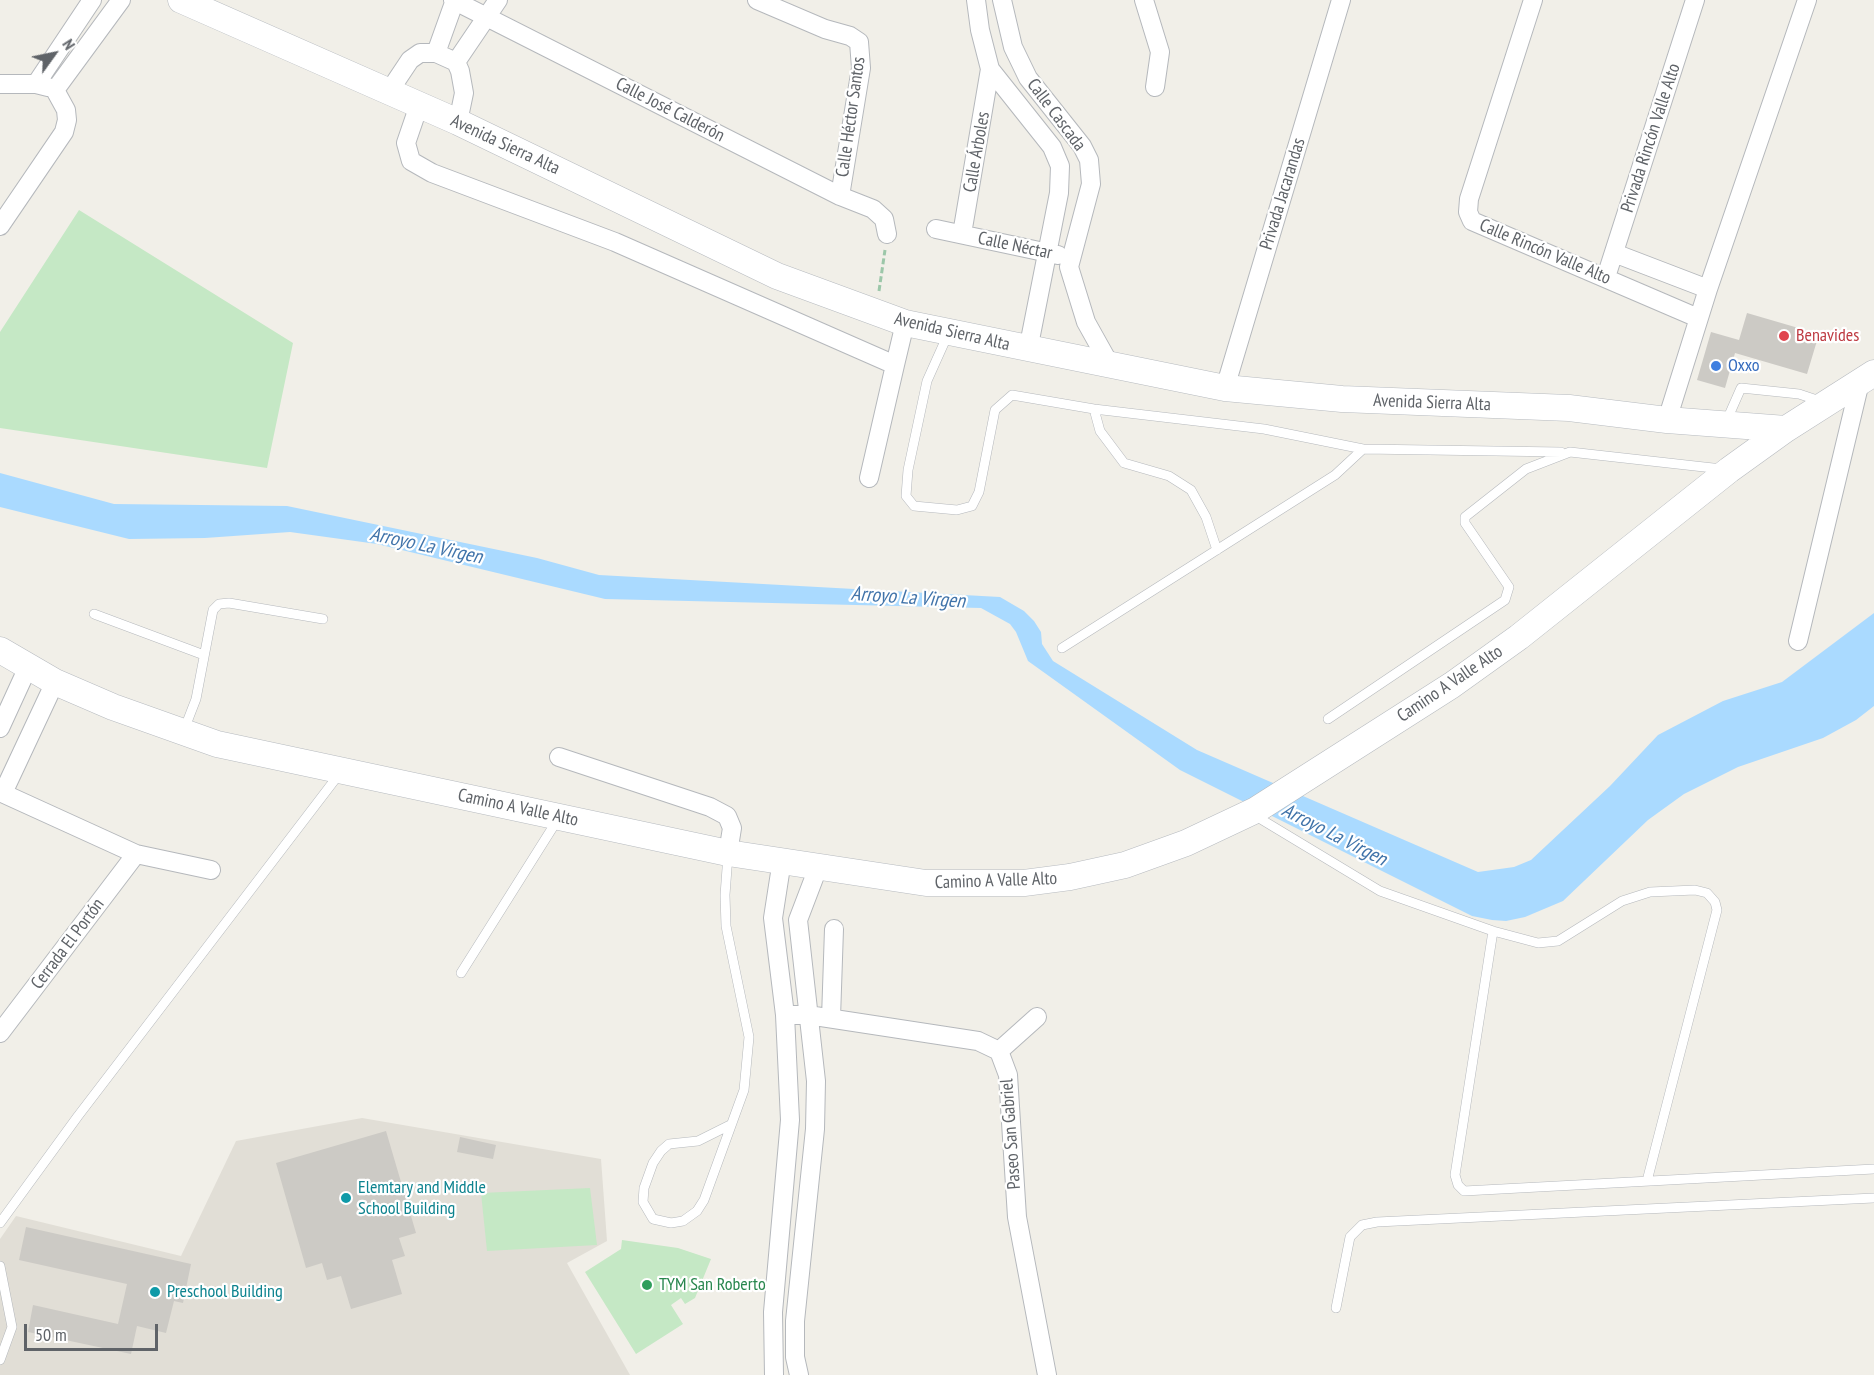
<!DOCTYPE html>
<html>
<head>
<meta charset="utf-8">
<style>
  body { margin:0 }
  #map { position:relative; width:1874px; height:1375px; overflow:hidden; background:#f1efe8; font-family:"PT Sans Narrow",sans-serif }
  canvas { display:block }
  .north { position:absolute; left:24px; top:24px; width:60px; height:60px; -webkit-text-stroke:4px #fff; paint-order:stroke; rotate:57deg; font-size:16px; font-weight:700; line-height:24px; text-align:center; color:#5f6368 }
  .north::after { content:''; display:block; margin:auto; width:21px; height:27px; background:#5f6368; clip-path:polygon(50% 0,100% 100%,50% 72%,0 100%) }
  .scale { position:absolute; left:24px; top:1324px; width:134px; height:27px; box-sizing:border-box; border:3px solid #5f6368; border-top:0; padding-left:8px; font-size:18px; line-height:21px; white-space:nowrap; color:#5f6368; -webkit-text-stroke:4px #fff; paint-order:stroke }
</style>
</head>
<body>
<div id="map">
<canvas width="1874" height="1375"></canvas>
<div class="north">N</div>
<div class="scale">50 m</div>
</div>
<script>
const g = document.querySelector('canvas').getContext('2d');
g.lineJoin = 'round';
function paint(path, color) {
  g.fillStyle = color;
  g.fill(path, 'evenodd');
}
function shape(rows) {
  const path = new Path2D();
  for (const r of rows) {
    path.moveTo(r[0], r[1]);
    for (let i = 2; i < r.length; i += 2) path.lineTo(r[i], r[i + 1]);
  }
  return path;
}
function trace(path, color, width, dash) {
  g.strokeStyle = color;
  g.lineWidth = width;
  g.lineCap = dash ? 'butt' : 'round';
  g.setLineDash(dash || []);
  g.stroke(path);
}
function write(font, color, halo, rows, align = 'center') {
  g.font = font + ' "PT Sans Narrow",sans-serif';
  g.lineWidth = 4.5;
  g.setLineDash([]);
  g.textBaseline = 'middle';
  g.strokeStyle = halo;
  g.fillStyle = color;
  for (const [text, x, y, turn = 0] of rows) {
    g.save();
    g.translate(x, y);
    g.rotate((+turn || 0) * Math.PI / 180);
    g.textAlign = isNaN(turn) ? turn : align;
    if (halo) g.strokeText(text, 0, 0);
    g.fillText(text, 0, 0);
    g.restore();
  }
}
paint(shape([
  [362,1118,601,1159,607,1241,567,1263,630,1375,0,1375,0,1239,16,1216,181,1256,236,1141]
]), '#e1ded6');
paint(shape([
  [79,210,293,343,267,468,0,428,0,332],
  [590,1188,597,1245,487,1251,481,1193],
  [622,1240,678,1248,711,1259,695,1298,685,1304,681,1298,671,1305,683,1324,636,1354,585,1272,621,1249]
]), '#c5e8c5');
paint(shape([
  [0,473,114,504,287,506,537,558,599,575,1000,597,1024,611,1034,621,1041,632,1042,644,1053,661,1197,750,1478,872,1514,867,1531,860,1610,786,1658,735,1723,701,1782,682,1874,613,1874,706,1856,720,1823,738,1738,767,1684,794,1648,820,1563,901,1525,917,1506,921,1492,920,1472,916,1180,770,1028,661,1016,632,1010,624,981,608,605,599,377,544,290,532,205,538,129,539,0,507]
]), '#aadaff');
paint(shape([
  [1747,313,1819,334,1807,374,1735,353,1725,388,1697,380,1711,332,1739,340],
  [386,1131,416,1233,399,1238,405,1256,392,1260,402,1294,351,1309,341,1276,327,1280,322,1263,306,1268,276,1163],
  [460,1137,496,1145,493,1159,457,1152],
  [26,1227,191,1264,183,1303,174,1301,166,1333,137,1326,131,1354,28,1332,33,1305,118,1324,127,1284,19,1260]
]), '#cccac5');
const lane = shape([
  [949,332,927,381,908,470,906,496,914,506,957,510,972,506,979,492,995,410,1012,395,1094,409,1264,429,1363,449],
  [1094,409,1100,431,1124,463,1169,476,1191,490,1206,517,1217,550],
  [1726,422,1741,388,1799,394,1823,402],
  [94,614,204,655],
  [1062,648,1335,475,1363,449,1561,452],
  [1328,719,1505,600,1509,587,1465,523,1465,517,1526,469,1570,452,1722,469],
  [184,730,196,699,213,610,219,604,229,603,323,619],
  [1254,815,1380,891,1493,931,1538,943,1558,941,1622,901,1650,892,1695,890,1707,893,1715,902,1717,910,1647,1181],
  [728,855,725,895,726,926,749,1037,744,1090,704,1200,697,1211,683,1221,671,1223,653,1219,643,1202,644,1188,653,1163,661,1151,669,1144,698,1141,730,1125],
  [1493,931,1455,1175,1458,1185,1464,1191,1874,1169],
  [461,973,558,819],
  [0,1223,78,1116,340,773],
  [0,1266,12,1327,0,1360],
  [1336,1308,1350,1237,1362,1225,1377,1222,1874,1198]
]);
const street = shape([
  [453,0,840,196,873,209,884,219,887,234],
  [757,0,825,29,850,36,859,42,861,68,840,196],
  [976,0,980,30,990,69,1052,147,1060,166,1059,193,1028,350],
  [1002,0,1013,47,1028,78,1082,146,1089,160,1091,184,1069,267,1086,322,1110,365],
  [1144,0,1160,52,1155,87],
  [1533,0,1469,199,1468,212,1472,221,1698,318],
  [436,53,455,0],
  [456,62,498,0],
  [0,84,36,84,48,87],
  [36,84,92,0],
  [55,90,121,0],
  [388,93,410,60,420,53,436,53,456,62,460,71,464,93,458,122],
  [419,105,406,143,411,161,432,173,615,242,895,365,905,323],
  [0,226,64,132,67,120,66,110,55,90],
  [936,229,1058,255],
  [962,234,990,69],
  [1614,253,1708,289],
  [1606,277,1695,0],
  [1225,388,1341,0],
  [1667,420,1708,289,1807,0],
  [869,478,895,365],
  [1798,641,1860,382],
  [0,728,28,667],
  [559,757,710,807,727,816,732,828,728,853],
  [0,792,136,854,211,870],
  [3,793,55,682],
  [785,1015,808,1015,978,1041,999,1051,1008,1075,1017,1217,1047,1375],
  [831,1018,834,929],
  [0,1033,136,854],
  [999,1051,1037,1017],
  [774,1375,773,1312,790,1120,785,1015,773,918,782,860],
  [799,1375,795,1357,795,1321,815,1129,816,1081,798,920,819,865]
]);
const secondary = shape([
  [181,0,458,122,777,276,905,323,1225,388,1342,399,1569,408,1667,420,1786,429],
  [0,650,55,682,113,707,217,744,728,853,926,883,1024,883,1070,877,1125,865,1186,843,1256,810,1452,685,1519,637,1729,470,1786,429,1874,373]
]);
trace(lane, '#b5b8bc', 10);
trace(street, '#b5b8bc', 20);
trace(secondary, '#b6babf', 27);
trace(shape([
  [879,291,885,250]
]), '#9cc7a9', 3, [6, 3]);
trace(lane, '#fff', 9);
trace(street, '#fff', 18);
trace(secondary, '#fff', 26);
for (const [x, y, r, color] of [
  [1784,336,6,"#e0444e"],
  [1716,366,6,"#3f7fe0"],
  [346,1198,6,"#0f9aa8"],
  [647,1285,6,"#2e9e5b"],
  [155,1292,6,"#0f9aa8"]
]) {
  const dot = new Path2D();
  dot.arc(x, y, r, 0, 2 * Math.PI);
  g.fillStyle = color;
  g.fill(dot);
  trace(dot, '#fff', 2);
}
write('18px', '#5f6368', '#fff', [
  ["Calle José Calderón",670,110,27],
  ["Calle Cascada",1056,115,53],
  ["Calle Héctor Santos",851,117,-82],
  ["Privada Rincón Valle Alto",1651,138,-72],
  ["Avenida Sierra Alta",505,145,25],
  ["Calle Árboles",977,152,-80],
  ["Privada Jacarandas",1283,194,-73],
  ["Calle Néctar",1015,246,12],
  ["Calle Rincón Valle Alto",1545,252,23],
  ["Avenida Sierra Alta",952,332,13],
  ["Avenida Sierra Alta",1432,403,2],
  ["Camino A Valle Alto",1450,684,-34],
  ["Camino A Valle Alto",518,808,12],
  ["Camino A Valle Alto",996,881,-2],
  ["Cerrada El Portón",68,944,-53],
  ["Paseo San Gabriel",1011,1134,-94]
]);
write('18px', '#be3a42', '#fff', [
  ["Benavides",1796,336]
], 'left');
write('18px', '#366cbe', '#fff', [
  ["Oxxo",1728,366]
], 'left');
write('18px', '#0d838f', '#fff', [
  ["Elemtary and Middle",358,1188],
  ["School Building",358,1209],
  ["Preschool Building",167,1292]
], 'left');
write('18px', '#27864d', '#fff', [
  ["TYM San Roberto",659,1285]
], 'left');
write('italic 20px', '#4174aa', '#fff', [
  ["Arroyo La Virgen",426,546,12],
  ["Arroyo La Virgen",908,598,4],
  ["Arroyo La Virgen",1334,835,27]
]);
</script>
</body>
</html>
